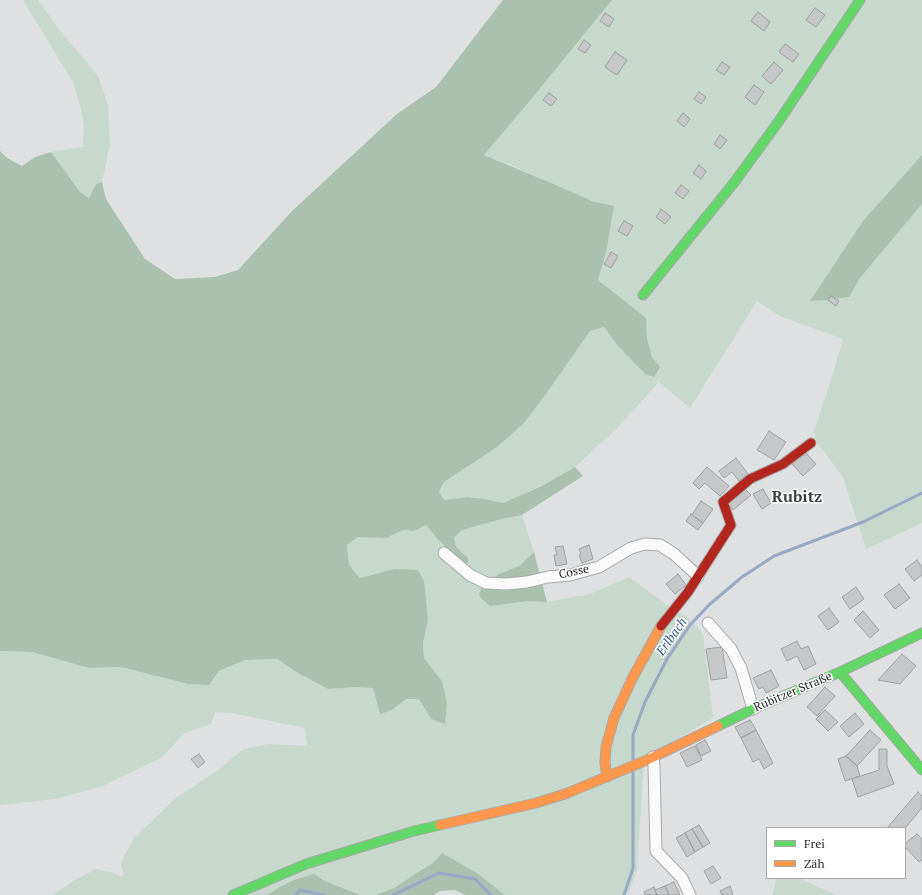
<!DOCTYPE html>
<html>
<head>
<meta charset="utf-8">
<style>
  body { margin:0 }
  #map { position:relative; width:922px; height:895px; overflow:hidden; background:#dee0e2; font-family:"PT Serif",serif }
  canvas { display:block }
  .legend { position:absolute; left:766px; top:827px; width:140px; height:52px; box-sizing:border-box; background:#fff; border:1px solid #a8a8a9; margin:0; padding:5px 7px; list-style:none; font-size:12px; color:#252627 }
  .legend li { display:flex; align-items:center; gap:8px; height:20px }
  .legend b { width:20px; border:1px solid #a8a8a9 }
</style>
</head>
<body>
<div id="map">
<canvas width="922" height="895"></canvas>
<ul class="legend">
<li><b style="height:5px;background:#63d668"></b>Frei</li>
<li><b style="height:5px;background:#ff974d"></b>Zäh</li>
</ul>
</div>
<script>
const g = document.querySelector('canvas').getContext('2d');
g.lineJoin = 'round';
function paint(path, color) {
  g.fillStyle = color;
  g.fill(path, 'evenodd');
}
function shape(rows) {
  const path = new Path2D();
  for (const r of rows) {
    path.moveTo(r[0], r[1]);
    for (let i = 2; i < r.length; i += 2) path.lineTo(r[i], r[i + 1]);
  }
  return path;
}
function trace(path, color, width, dash) {
  g.strokeStyle = color;
  g.lineWidth = width;
  g.lineCap = dash ? 'butt' : 'round';
  g.setLineDash(dash || []);
  g.stroke(path);
}
function write(font, color, halo, rows, align = 'center') {
  g.font = font + ' "PT Serif",serif';
  g.lineWidth = 3;
  g.setLineDash([]);
  g.textBaseline = 'middle';
  g.strokeStyle = halo;
  g.fillStyle = color;
  for (const [text, x, y, turn = 0] of rows) {
    g.save();
    g.translate(x, y);
    g.rotate((+turn || 0) * Math.PI / 180);
    g.textAlign = isNaN(turn) ? turn : align;
    if (halo) g.strokeText(text, 0, 0);
    g.fillText(text, 0, 0);
    g.restore();
  }
}
paint(shape([
  [23,0,38,0,58,28,98,76,108,105,110,144,102,182,96,184,89,198,80,192,51,152,83,147,84,126,80,105,73,82],
  [612,0,922,0,922,155,906,173,828,274,810,301,826,300,849,296,860,278,922,204,922,523,866,549,843,477,816,441,814,431,833,374,843,339,780,316,757,301,690,408,659,382,617,428,575,467,542,486,503,503,485,499,467,497,444,500,439,492,444,482,467,467,551,387,590,331,604,327,618,346,645,374,660,367,652,357,647,338,646,318,597,280,606,253,614,206,586,199,511,165,484,155,529,102],
  [522,515,534,552,519,566,499,574,528,601,547,602,590,594,629,577,675,611,686,616,703,634,713,718,644,759,637,869,628,895,505,895,477,873,442,853,433,863,415,874,394,888,379,895,360,895,325,881,314,874,296,879,281,886,267,895,53,895,73,881,96,869,114,873,124,877,121,863,134,838,175,799,219,769,244,749,268,744,307,746,305,728,232,713,215,712,211,724,185,733,161,758,100,787,55,799,0,805,0,651,32,652,89,668,121,667,188,684,209,685,219,671,245,660,277,659,298,673,328,689,355,687,373,688,392,710,406,699,419,699,431,719,442,681,424,658,423,643,428,620,394,569,360,578,349,565,347,545,358,537,387,538,394,534,403,530,414,531,426,525,436,537,468,563,468,558,456,547,454,538,462,530,498,520],
  [777,878,798,878,836,895,772,895]
]), '#c7d8cc');
paint(shape([
  [503,0,612,0,529,102,484,155,549,182,592,201,614,206,606,253,598,280,646,318,647,338,652,357,660,367,654,377,645,374,618,346,604,327,590,331,551,387,524,423,497,447,444,482,439,492,444,500,467,497,485,499,503,503,542,486,575,467,583,476,522,515,498,520,462,530,454,538,456,547,468,558,468,563,460,562,436,537,426,525,414,531,403,530,394,534,387,538,358,537,347,545,349,565,360,578,394,569,418,570,424,581,428,620,423,643,424,658,442,681,447,704,445,724,431,719,419,699,406,699,392,710,380,714,373,688,355,687,328,689,298,673,277,659,245,660,219,671,209,685,188,684,121,667,89,668,32,652,0,651,0,151,7,158,22,166,35,157,51,152,80,192,89,198,96,184,102,182,106,199,145,259,175,279,215,277,238,270,292,211,397,114,436,87],
  [922,155,922,204,860,278,849,297,826,300,810,301,863,221],
  [534,552,547,602,528,601,490,606,479,596,481,588,499,574,519,566],
  [442,853,477,873,505,895,465,895,455,890,440,891,434,895,376,895,394,888,415,874,433,863],
  [314,874,325,881,360,895,267,895,281,886,296,879]
]), '#aac1b0');
trace(shape([
  [633,761,633,735,645,702,667,659,690,625,710,604,742,577,774,556,863,522,922,493],
  [296,895,300,890,324,895],
  [393,895,439,873,475,879,491,895],
  [624,895,633,868,633,770]
]), '#97a9c4', 3);
const building = shape([
  [815,8,825,15,816,27,806,20,815,8],
  [758,12,770,22,764,31,751,21,758,12],
  [605,13,614,19,609,27,600,21,605,13],
  [584,40,591,45,585,53,578,49,584,40],
  [785,44,799,54,793,62,779,52,785,44],
  [615,52,627,60,617,75,605,67,615,52],
  [722,62,730,67,724,75,716,70,722,62],
  [774,62,783,70,771,84,762,76,774,62],
  [754,85,764,92,755,105,745,97,754,85],
  [699,92,706,97,701,104,694,99,699,92],
  [549,93,557,99,551,106,543,100,549,93],
  [683,113,690,119,684,127,677,121,683,113],
  [720,135,727,140,720,149,714,144,720,135],
  [699,165,706,171,701,179,693,173,699,165],
  [681,185,689,191,683,199,675,193,681,185],
  [661,209,671,217,665,224,656,217,661,209],
  [624,221,633,226,627,236,618,231,624,221],
  [611,252,618,256,611,268,604,264,611,252],
  [831,296,839,301,836,306,828,300,831,296],
  [769,431,786,442,774,460,757,450,769,431],
  [805,452,816,464,803,476,792,464,805,452],
  [736,458,748,474,739,481,732,472,724,478,719,471,736,458],
  [707,467,729,486,720,496,705,483,699,489,693,483,707,467],
  [745,489,751,495,733,510,728,504,745,489],
  [763,489,771,503,762,509,753,494,763,489],
  [701,501,713,509,703,523,692,515,701,501],
  [691,514,703,523,698,530,686,521,691,514],
  [589,545,593,559,582,563,579,555,581,554,579,549,589,545],
  [563,546,567,564,556,566,554,555,557,555,555,547,563,546],
  [917,560,922,567,922,575,914,581,905,569,917,560],
  [678,574,686,585,675,594,666,584,678,574],
  [899,584,910,598,895,609,884,595,899,584],
  [856,587,864,599,850,609,842,597,856,587],
  [829,608,839,622,828,630,818,616,829,608],
  [863,611,879,630,870,638,854,620,863,611],
  [797,641,801,649,808,646,816,664,804,670,797,656,787,661,781,649,797,641],
  [722,647,727,678,711,680,706,649,722,647],
  [902,654,916,666,900,684,878,680,902,654],
  [771,670,779,686,766,693,763,687,759,689,753,678,771,670],
  [825,687,835,696,817,716,807,707,825,687],
  [825,710,838,722,828,731,816,719,825,710],
  [855,713,864,724,849,737,840,726,855,713],
  [750,720,756,730,741,738,735,727,750,720],
  [756,730,773,763,764,769,759,759,753,762,741,738,756,730],
  [870,730,881,740,857,766,846,756,870,730],
  [705,740,711,751,701,756,696,745,705,740],
  [695,746,702,760,687,767,680,753,695,746],
  [879,749,887,749,887,766,894,784,858,797,852,779,879,770,879,749],
  [199,754,205,762,198,768,191,759,199,754],
  [846,756,857,766,860,776,845,781,838,759,846,756],
  [918,792,922,796,922,808,905,828,887,828,918,792],
  [699,825,710,843,703,847,692,829,699,825],
  [692,829,703,847,695,852,685,833,692,829],
  [685,833,695,852,687,857,676,838,685,833],
  [917,834,922,839,922,860,919,862,905,847,905,845,908,841,917,834],
  [713,866,721,878,711,884,704,871,713,866],
  [674,882,680,895,669,895,665,886,674,882],
  [665,886,669,895,657,895,655,890,665,886],
  [730,886,733,895,722,895,720,891,730,886],
  [654,887,657,895,645,895,644,892,654,887]
]);
paint(building, '#c6c7c8');
trace(building, '#9fa0a2', 1);
const street = shape([
  [444,553,470,575,486,583,506,584,527,582,548,577,570,575,599,567,631,548,645,544,660,545,674,554,698,576],
  [708,623,731,649,741,668,753,709],
  [653,757,654,766,656,851,682,878,690,895]
]);
const fast = shape([
  [643,295,733,184,779,121,860,0],
  [840,672,922,770],
  [718,726,753,709,840,672,922,633],
  [233,895,306,864,414,831,440,825]
]);
const slow = shape([
  [607,777,605,763,606,747,614,718,632,679,661,626],
  [440,825,536,803,565,794,647,760,718,726]
]);
const jam = shape([
  [661,626,688,592,731,525,723,502,750,479,783,464,811,443]
]);
trace(street, '#a6a8a9', 13);
trace(fast, '#a6a8a9', 11);
trace(slow, '#a6a8a9', 11);
trace(jam, '#a6a8a9', 11);
trace(street, '#fafafb', 11);
trace(fast, '#63d668', 9);
trace(slow, '#ff974d', 9);
trace(jam, '#b3261e', 9);
write('12px', '#252627', '#fff', [
  ["Cosse",574,572,-12],
  ["Rubitzer Straße",793,692,-23]
]);
write('italic 13px', '#315587', '#fff', [
  ["Erlbach",672,637,-55]
]);
write('bold 16px', '#3f4145', '#fff', [
  ["Rubitz",797,497]
]);
</script>
</body>
</html>
